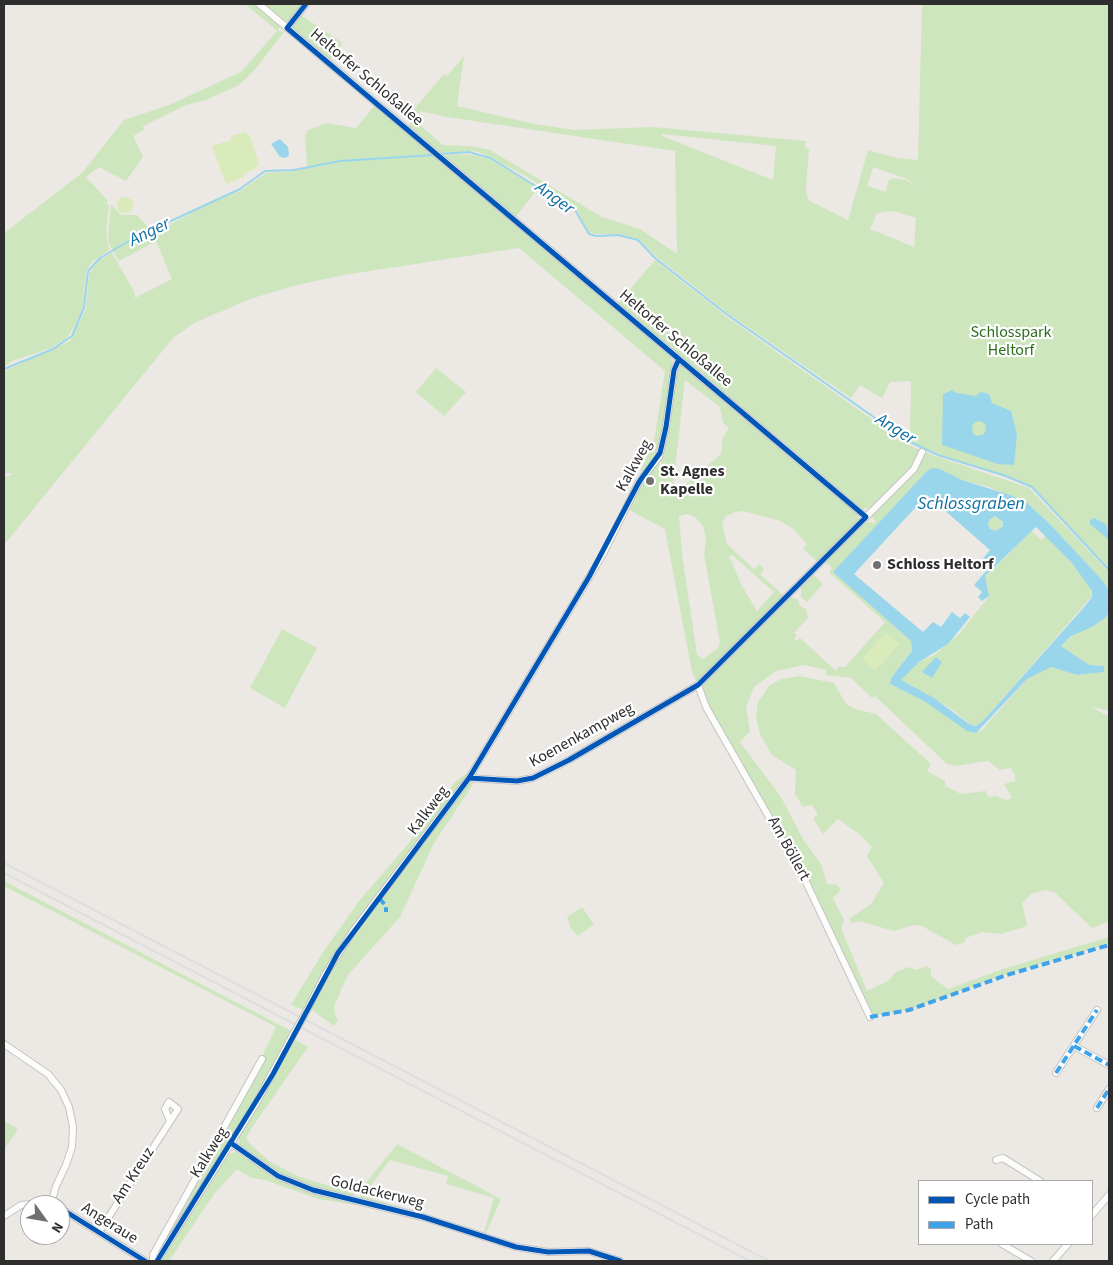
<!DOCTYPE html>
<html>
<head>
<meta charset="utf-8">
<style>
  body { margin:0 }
  #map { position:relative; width:1113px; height:1265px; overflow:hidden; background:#ece8e4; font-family:"Source Sans 3",sans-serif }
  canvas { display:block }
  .frame { position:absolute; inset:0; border:5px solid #2e2e2e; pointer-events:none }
  .legend { position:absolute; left:918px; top:1180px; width:175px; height:65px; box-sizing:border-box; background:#fff; border:1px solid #ababab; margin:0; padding:6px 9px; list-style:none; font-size:15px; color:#2e2e2e }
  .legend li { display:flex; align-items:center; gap:10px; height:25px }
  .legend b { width:25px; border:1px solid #ababab }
  .north { position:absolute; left:20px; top:1195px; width:50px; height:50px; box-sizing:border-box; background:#fff; border:1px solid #ababab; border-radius:50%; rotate:122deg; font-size:14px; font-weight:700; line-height:20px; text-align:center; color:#2e2e2e }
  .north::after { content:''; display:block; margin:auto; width:18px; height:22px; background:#706f6e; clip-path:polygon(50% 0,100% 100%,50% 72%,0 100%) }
</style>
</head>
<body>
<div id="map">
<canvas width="1113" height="1265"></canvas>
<div class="frame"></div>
<ul class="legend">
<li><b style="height:6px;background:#0057b8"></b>Cycle path</li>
<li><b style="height:6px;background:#3ea3eb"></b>Path</li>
</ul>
<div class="north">N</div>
</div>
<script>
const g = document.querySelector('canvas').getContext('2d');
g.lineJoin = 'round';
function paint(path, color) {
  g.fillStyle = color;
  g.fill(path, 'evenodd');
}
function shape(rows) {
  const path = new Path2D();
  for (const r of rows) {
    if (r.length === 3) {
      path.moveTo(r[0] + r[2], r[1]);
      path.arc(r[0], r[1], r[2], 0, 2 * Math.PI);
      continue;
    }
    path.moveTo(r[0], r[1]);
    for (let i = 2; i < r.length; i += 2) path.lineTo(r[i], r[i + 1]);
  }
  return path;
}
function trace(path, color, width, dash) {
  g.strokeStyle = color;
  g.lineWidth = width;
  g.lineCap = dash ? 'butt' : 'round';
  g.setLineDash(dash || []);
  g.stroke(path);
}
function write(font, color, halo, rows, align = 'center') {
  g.font = font + ' "Source Sans 3",sans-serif';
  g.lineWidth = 4.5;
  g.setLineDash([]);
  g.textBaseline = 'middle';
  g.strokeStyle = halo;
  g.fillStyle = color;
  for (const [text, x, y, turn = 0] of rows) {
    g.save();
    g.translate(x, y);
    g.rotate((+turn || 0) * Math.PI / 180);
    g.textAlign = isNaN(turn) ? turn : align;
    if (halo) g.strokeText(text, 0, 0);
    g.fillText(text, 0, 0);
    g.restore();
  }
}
paint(shape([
  [245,4,255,4,280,25,278,31,284,32,253,72,239,85,206,100,186,105,143,126,144,130,133,136,143,157,126,181,99,167,86,177,108,201,106,203,109,206,106,233,109,250,92,262,86,272,83,307,78,321,66,339,51,348,12,361,4,367,4,233,82,173,124,120,169,105,241,72,277,31],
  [262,4,289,5,305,4,292,19,284,22],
  [922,4,1109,4,1109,568,1029,485,938,454,908,440,910,433,911,381,890,382,882,398,860,385,851,398,726,312,657,257,640,240,619,234,596,234,589,232,576,209,526,176,477,151,438,153,407,127,414,120,409,115,444,74,447,76,464,56,457,106,534,124,575,130,653,127,806,141,805,148,809,149,806,188,808,200,848,220,868,150,897,158,918,160],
  [420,111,447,117,675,151,677,254,640,229,602,217,490,150,471,146,443,145,414,120],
  [662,134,776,146,773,180,662,136],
  [873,167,907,179,917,187,906,180,893,178,888,181,886,192,867,186],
  [893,211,916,218,914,247,870,229,877,213],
  [299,14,343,43,329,62,292,30,291,26],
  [376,104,671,355,673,366,659,453,635,486,655,436,665,371,519,248,344,275,297,285,253,298,194,323,173,338,4,545,4,476,10,476,12,473,5,473,4,470,4,371,70,341,86,309,89,273,99,260,112,253,135,293,135,298,172,279,156,241,119,261,109,244,108,236,111,204,121,215,137,215,150,229,160,230,210,203,240,191,266,173,295,171,307,166,305,135,308,130,327,123,356,128],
  [452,154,474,155,489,159,538,188,515,218,442,156],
  [655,260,723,314,907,444,920,450,917,462,870,510,866,508,861,510,617,305],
  [680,365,683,365,858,513,859,521,818,562,803,549,807,544,792,528,780,521,743,511,735,512,725,517,722,524,727,544,754,569,759,564,764,569,760,574,784,596,697,683,692,672,665,529,627,509,639,483,655,463,661,465,677,367],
  [685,380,720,407,723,423,729,428,723,437,721,454,672,496],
  [688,514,695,517,703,526,706,539,704,554,720,643,718,648,703,659,697,655,682,554,679,516],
  [732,555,774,592,757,611,742,586,729,556],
  [436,368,466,392,444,416,416,392],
  [924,452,1029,488,1109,572,1109,591,1103,581,1050,524,1027,503,989,487,962,480,940,469,927,471,834,572,911,641,912,651,891,678,890,684,924,701,973,733,982,730,1027,679,1051,667,1077,675,1104,672,1103,666,1089,665,1061,646,1075,633,1098,624,1109,612,1109,711,1090,706,1109,717,1109,921,1092,928,1054,892,1045,890,1031,894,1022,903,1027,926,1001,934,983,932,965,938,965,942,956,945,922,926,914,925,894,931,859,921,852,923,849,919,871,904,884,883,867,856,872,847,859,834,838,819,823,834,813,818,818,814,812,805,803,807,795,794,796,770,772,755,760,734,756,717,758,702,769,686,781,679,799,676,834,683,846,704,855,709,876,714,931,764,927,771,945,781,945,786,961,794,986,791,988,797,996,796,1006,800,1012,798,1004,784,1015,781,1015,775,1010,768,1000,770,988,761,956,766,947,764,875,696,872,698,851,678,826,675,826,670,804,665,776,671,754,687,746,707,750,731,740,742,781,797,803,839,821,864,827,884,837,885,841,890,833,898,844,920,841,928,867,991,888,981,896,972,909,967,916,970,926,966,931,969,931,976,948,989,1006,968,1109,937,1109,944,1007,974,909,1010,874,1015,870,1013,814,895,707,705,702,693,702,685,789,597,798,599,799,604,806,610,808,618,794,633,797,635,794,640,796,641,800,638,836,671,838,667,845,667,885,622,829,572,832,568,825,561,864,523,871,522,873,524,876,521,873,519,872,513],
  [995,524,7],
  [1032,531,1041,540,1046,536,1072,563,1090,587,1092,596,983,721,979,725,971,725,950,708,901,681,901,679,919,662,934,655,959,634,989,596,985,577],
  [812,573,823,584,807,602,801,597,801,586],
  [282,629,317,648,285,708,250,688],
  [467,773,468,776,353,929,304,1010,291,1005,323,952,360,900,409,843,455,782],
  [476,780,434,843,400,917,348,975,334,1006,335,1015,338,1020,334,1026,309,1008,354,932,467,785],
  [4,881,293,1032,271,1074,160,1252,158,1252,263,1060,264,1052,276,1027,4,886],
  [582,907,594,924,578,936,571,929,567,917],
  [293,1039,308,1047,253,1126,247,1136,247,1141,269,1161,297,1176,356,1194,353,1196,326,1192,278,1174,240,1146,238,1135],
  [4,1121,18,1129,4,1150],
  [397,1144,501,1199,486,1233,484,1235,360,1198,361,1189],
  [390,1160,448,1176,446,1184,494,1198,484,1232,363,1196],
  [236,1152,277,1177,362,1203,356,1205,318,1199,265,1180,252,1178,237,1169,214,1194,169,1261,158,1261,226,1155]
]), '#cee6be');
paint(shape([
  [245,132,250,136,259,164,255,169,244,174,244,177,226,184,212,146,231,140,231,136],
  [125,205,8],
  [886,632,900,644,875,671,862,658]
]), '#d9eabb');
paint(shape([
  [280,139,288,147,289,155,286,158,280,157,271,144],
  [952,390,956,393,976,396,981,392,989,394,992,403,1011,411,1017,435,1014,465,998,464,942,445,943,394],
  [981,421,985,424,986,430,984,434,978,436,973,434,972,426,975,422],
  [932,468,940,469,962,480,1010,495,1027,503,1050,524,1103,581,1109,591,1109,612,1106,617,1094,626,1071,636,1061,646,1089,665,1104,666,1104,672,1077,675,1051,667,1027,679,976,733,967,731,924,701,890,684,891,678,912,651,911,641,833,572,927,471],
  [927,495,990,550,979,563,987,570,974,585,982,592,978,597,982,601,989,596,985,576,1036,527,1072,563,1092,591,1092,597,1085,606,983,721,976,726,969,724,934,698,901,680,919,662,948,644,970,617,965,613,960,618,952,612,941,627,933,622,923,632,854,574],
  [995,516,1003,522,1002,527,996,531,990,529,988,524,989,520],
  [1094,518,1106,524,1109,540,1090,524,1090,520],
  [936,657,942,662,932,678,922,672]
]), '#99d6ec');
trace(shape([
  [439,154,469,152,490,158,575,210,589,234,596,236,618,235,638,240,655,258,725,313,908,441,938,455,1006,476,1032,487,1109,570],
  [4,369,53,349,72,336,84,308,88,271,100,258,134,238,240,189,265,171,294,170,340,161,434,155]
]), '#99d6ec', 2);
const minor = shape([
  [259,4,866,517],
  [287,28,306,4],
  [698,685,706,707,805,880,870,1017],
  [469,778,517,781,533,778,569,760,698,685,914,469,922,452],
  [304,1016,326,973,353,931,469,778,603,554,639,482,659,457,666,427,674,370,679,359],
  [4,1044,48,1074,61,1090,69,1107,73,1127,72,1147,66,1165,56,1186,51,1204],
  [1074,1046,1109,1065],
  [1056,1073,1097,1010],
  [1097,1108,1109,1089],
  [231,1143,278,1176,313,1190,423,1217,516,1247,548,1252,589,1251,620,1261],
  [996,1160,1003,1158,1040,1181],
  [60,1208,145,1261],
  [1092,1215,1109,1195],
  [4,1216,21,1205,40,1203,53,1205],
  [99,1232,178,1109,169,1102,165,1109,170,1121],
  [1002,1244,1031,1261],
  [153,1261,153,1255,262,1059],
  [157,1261,255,1105,294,1033],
  [1053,1261,1068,1244]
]);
trace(minor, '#c5c4c5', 8);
trace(minor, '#fcfcfb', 6);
trace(shape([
  [4,863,769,1261],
  [4,873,750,1261]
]), '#dfdfe1', 2);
const minorBridge = shape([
  [294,1033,304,1016]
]);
trace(minorBridge, '#c5c4c5', 8, []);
trace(minorBridge, '#fcfcfb', 6);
trace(shape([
  [379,898,386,906,386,912],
  [870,1017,909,1010,1007,975,1109,945],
  [1074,1046,1109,1065],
  [1056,1073,1097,1010],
  [1097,1108,1109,1089]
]), '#3ea3eb', 4, [8, 4]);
trace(shape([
  [306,4,287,28,866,517,698,685,569,760,533,778,517,781,469,778],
  [231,1143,278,1176,313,1190,423,1217,516,1247,548,1252,589,1251,620,1261],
  [60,1208,145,1261],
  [157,1261,273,1074,338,953,469,778,589,577,639,482,660,453,666,427,674,370,679,359]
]), '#0057b8', 5);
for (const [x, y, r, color] of [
  [650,481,5,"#706f6e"],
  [877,565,5,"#706f6e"]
]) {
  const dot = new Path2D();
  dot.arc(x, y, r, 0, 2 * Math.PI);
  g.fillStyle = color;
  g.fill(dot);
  trace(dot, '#fff', 2);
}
write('16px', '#2e2e2e', '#fff', [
  ["Heltorfer Schloßallee",366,78,40],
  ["Heltorfer Schloßallee",675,339,40],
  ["Kalkweg",635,466,-61],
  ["Koenenkampweg",582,736,-29],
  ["Kalkweg",429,811,-53],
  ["Am Böllert",788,849,61],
  ["Kalkweg",210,1153,-58],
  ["Am Kreuz",134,1176,-57],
  ["Goldackerweg",377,1193,14],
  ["Angeraue",109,1224,32]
]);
write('16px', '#2c6e1b', '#fff', [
  ["Schlosspark",1011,333],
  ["Heltorf",1011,351]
]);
write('bold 16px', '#2e2e2e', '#fff', [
  ["St. Agnes",660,472],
  ["Kapelle",660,490],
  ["Schloss Heltorf",887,565]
], 'left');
write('italic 18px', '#0d6fa3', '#fff', [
  ["Anger",554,199,36],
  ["Anger",150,233,-26],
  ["Anger",895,430,32],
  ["Schlossgraben",971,505]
]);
</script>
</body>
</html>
